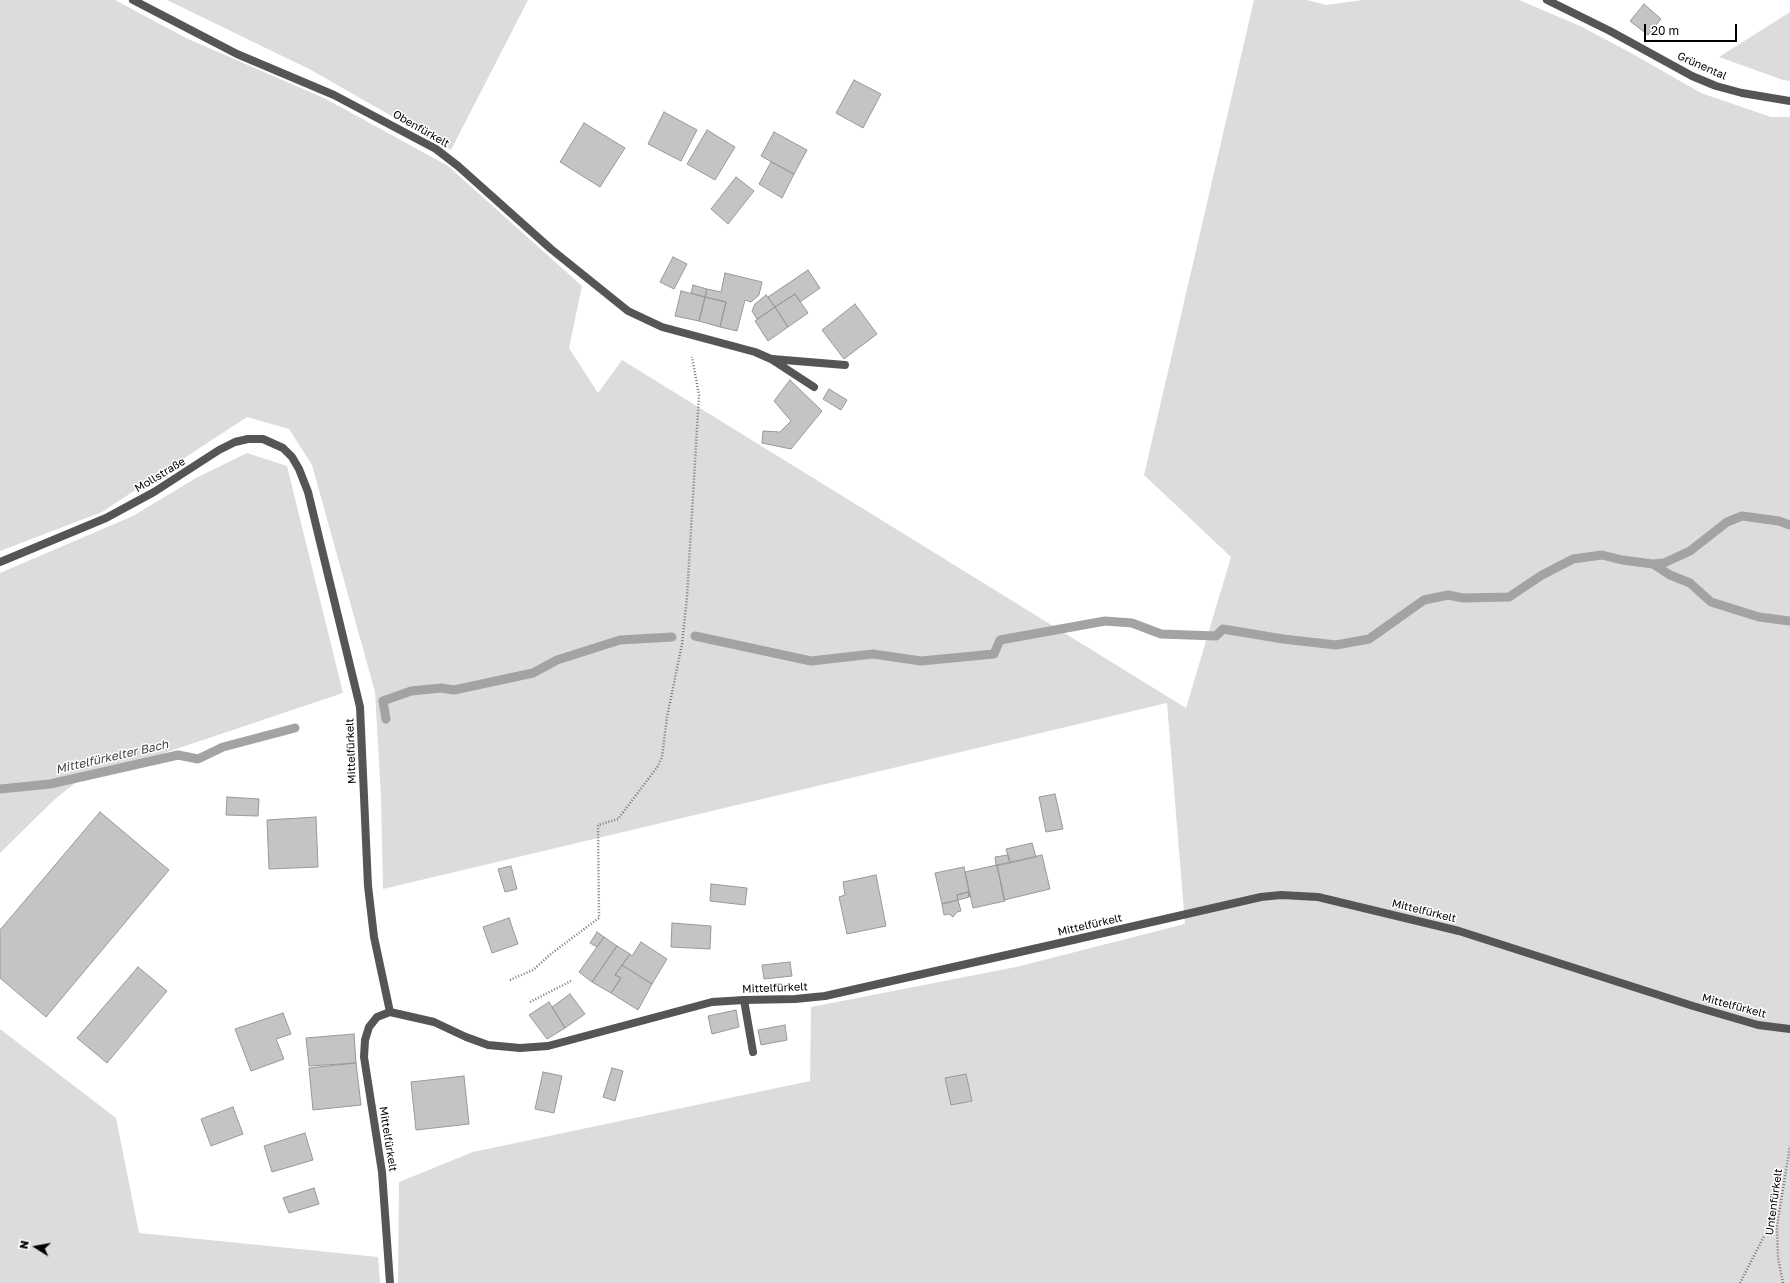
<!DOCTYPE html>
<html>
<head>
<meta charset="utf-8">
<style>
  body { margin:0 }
  #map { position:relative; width:1790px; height:1283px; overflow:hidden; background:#fff; font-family:"Golos Text",sans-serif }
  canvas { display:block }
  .north { position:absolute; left:16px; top:1227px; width:40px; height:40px; -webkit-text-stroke:3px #fff; paint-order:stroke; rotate:281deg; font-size:11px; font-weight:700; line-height:16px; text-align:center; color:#000 }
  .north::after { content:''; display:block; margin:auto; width:14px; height:18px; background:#000; clip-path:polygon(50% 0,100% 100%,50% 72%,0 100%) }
  .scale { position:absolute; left:1644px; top:24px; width:93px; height:18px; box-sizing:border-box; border:2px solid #000; border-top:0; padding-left:5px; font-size:12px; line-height:14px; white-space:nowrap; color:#000; -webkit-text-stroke:3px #fff; paint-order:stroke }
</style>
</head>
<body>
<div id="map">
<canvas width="1790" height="1283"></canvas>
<div class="north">N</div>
<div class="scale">20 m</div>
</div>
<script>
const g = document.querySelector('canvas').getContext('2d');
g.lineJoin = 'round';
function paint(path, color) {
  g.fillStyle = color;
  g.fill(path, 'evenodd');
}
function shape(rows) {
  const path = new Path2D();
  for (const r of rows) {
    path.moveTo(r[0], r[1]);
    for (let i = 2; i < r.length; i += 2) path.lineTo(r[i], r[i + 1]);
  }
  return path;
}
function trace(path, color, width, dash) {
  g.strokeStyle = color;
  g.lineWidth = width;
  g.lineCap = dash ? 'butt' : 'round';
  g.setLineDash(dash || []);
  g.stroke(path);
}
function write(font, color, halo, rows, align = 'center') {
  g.font = font + ' "Golos Text",sans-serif';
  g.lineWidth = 3;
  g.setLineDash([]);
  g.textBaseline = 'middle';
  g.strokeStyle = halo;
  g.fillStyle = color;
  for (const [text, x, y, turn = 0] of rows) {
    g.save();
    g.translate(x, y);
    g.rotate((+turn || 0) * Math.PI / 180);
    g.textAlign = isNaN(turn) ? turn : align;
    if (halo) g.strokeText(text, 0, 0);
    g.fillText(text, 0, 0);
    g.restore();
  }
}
paint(shape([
  [0,0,115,0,186,38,326,99,448,166,582,286,569,348,598,393,622,360,1186,708,1231,557,1144,475,1254,0,1307,0,1326,5,1363,0,1519,0,1580,26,1631,53,1701,93,1771,117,1790,117,1790,1283,398,1283,399,1182,473,1152,810,1081,811,1007,1016,967,1185,924,1167,703,383,889,381,798,375,692,312,465,289,429,247,417,102,512,0,551],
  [167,0,528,0,451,150,311,70],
  [1790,12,1790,81,1783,80,1719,57],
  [247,453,287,466,343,693,75,783,54,800,0,853,0,573,133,516,196,478],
  [0,1029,116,1118,139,1233,378,1257,380,1283,0,1283]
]), '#dcdcdc');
trace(shape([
  [1653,564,1670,575,1690,583,1711,602,1759,617,1790,621],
  [695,636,811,661,873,654,921,661,994,654,1000,640,1105,621,1132,623,1161,634,1216,636,1223,629,1283,639,1336,645,1369,639,1424,600,1448,595,1463,598,1509,597,1542,575,1573,559,1602,555,1622,560,1653,564,1664,563,1690,551,1727,522,1742,516,1779,521,1790,525],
  [386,719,383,701,411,691,441,688,454,690,533,673,557,660,620,640,672,637],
  [0,789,50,784,178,755,198,759,223,747,295,728]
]), '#a3a3a3', 9);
const building = shape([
  [1644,4,1661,19,1648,35,1630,21,1644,4],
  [854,80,881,94,863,128,836,113,854,80],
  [664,112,697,130,681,161,648,144,664,112],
  [584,123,625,148,600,187,560,162,584,123],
  [707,130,735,147,715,180,687,164,707,130],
  [774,132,807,150,794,174,761,156,774,132],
  [771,162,794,174,782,198,759,184,771,162],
  [736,177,754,191,728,224,711,209,736,177],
  [673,257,687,264,674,289,660,282,673,257],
  [808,270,820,288,800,302,795,294,775,307,768,297,808,270],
  [725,273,762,282,759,295,751,302,745,300,737,331,720,327,726,302,705,297,707,289,721,292,725,273],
  [693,285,707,289,705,297,691,293,693,285],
  [681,291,705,297,699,321,675,316,681,291],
  [795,294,808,313,788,327,775,307,795,294],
  [766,295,775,307,757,319,752,311,755,304,766,295],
  [705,297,726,302,720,327,699,321,705,297],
  [855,304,877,334,844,359,822,330,855,304],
  [775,307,788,327,768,341,755,321,775,307],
  [790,380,822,411,791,449,762,443,763,431,780,432,791,421,774,401,790,380],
  [829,389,847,400,841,410,823,399,829,389],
  [1055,794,1063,829,1046,832,1039,797,1055,794],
  [227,797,259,799,258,816,226,815,227,797],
  [100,812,169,870,46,1017,0,978,0,930,100,812],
  [316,817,318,867,269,869,267,820,316,817],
  [1032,843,1036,857,1010,863,1006,849,1032,843],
  [1008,855,1010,863,996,866,995,857,1008,855],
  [1042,855,1050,889,1004,900,997,865,1042,855],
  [997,865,1005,901,973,908,965,872,997,865],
  [511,866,517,889,505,892,498,869,511,866],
  [964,867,970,897,968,892,957,895,958,900,942,904,935,873,964,867],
  [876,875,886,926,847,934,839,897,845,895,843,882,876,875],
  [711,884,747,888,745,905,710,901,711,884],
  [968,892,969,897,958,900,957,895,968,892],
  [958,900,961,911,957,912,953,917,949,914,944,915,942,904,958,900],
  [509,918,518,944,492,953,483,927,509,918],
  [672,923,711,926,710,949,671,947,672,923],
  [597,932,604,937,597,947,590,943,597,932],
  [604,937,617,946,592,982,579,972,604,937],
  [641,942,667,959,652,984,622,965,630,954,632,956,641,942],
  [617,946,630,954,615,975,621,978,611,993,592,982,617,946],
  [790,962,792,976,764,979,762,965,790,962],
  [622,965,652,984,638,1010,611,993,621,978,615,975,622,965],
  [138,967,167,991,107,1063,77,1038,138,967],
  [570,994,585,1014,565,1028,552,1007,570,994],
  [549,1002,565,1028,547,1039,529,1015,549,1002],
  [736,1010,739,1027,712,1034,708,1016,736,1010],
  [283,1013,291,1034,276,1039,284,1059,251,1071,235,1029,283,1013],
  [785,1025,787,1040,761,1045,758,1030,785,1025],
  [354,1034,356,1063,309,1066,306,1038,354,1034],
  [356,1063,361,1105,313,1110,309,1068,356,1063],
  [612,1068,623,1071,615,1101,603,1097,612,1068],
  [543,1072,562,1076,554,1113,535,1109,543,1072],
  [966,1074,972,1101,951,1105,945,1078,966,1074],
  [464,1076,469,1124,416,1130,411,1082,464,1076],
  [233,1107,243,1134,211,1146,201,1119,233,1107],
  [305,1133,313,1160,272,1172,264,1146,305,1133],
  [314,1188,319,1204,289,1213,283,1198,314,1188]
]);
paint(building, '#c4c4c4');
trace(building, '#999', 1);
trace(shape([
  [510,980,533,970,552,953,599,918,598,825,618,819,658,766,662,757,667,717,682,644,687,597,699,395,692,357],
  [530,1002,571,981],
  [1740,1283,1778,1209],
  [1783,1283,1778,1258,1777,1226,1790,1146]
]), '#777', 2.5, [1, 2]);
trace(shape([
  [133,0,237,54,334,95,436,149,458,166,551,249,628,311,662,327,755,352,771,359,814,387],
  [772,359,845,365],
  [1073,940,1261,897,1281,895,1318,897,1459,931,1693,1006,1758,1025,1790,1029],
  [744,1000,753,1052]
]), '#555', 8);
trace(shape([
  [1547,0,1610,31,1692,76,1716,86,1742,93,1790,101],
  [0,562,106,518,154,492,219,450,235,442,248,439,263,439,283,448,292,457,299,469,308,492,360,707,368,886,374,937,390,1012],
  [390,1283,382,1172,364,1057,365,1040,369,1027,377,1017,390,1012,434,1022,466,1037,488,1045,520,1048,548,1046,712,1002,744,1000,795,999,825,996,1073,940]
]), '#555', 8);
write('11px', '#000', '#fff', [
  ["Grünental",1702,66,24],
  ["Obenfürkelt",421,129,30],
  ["Mollstraße",160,475,-31],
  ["Mittelfürkelt",351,751,-92],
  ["Mittelfürkelt",1424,911,14],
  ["Mittelfürkelt",1090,925,-13],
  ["Mittelfürkelt",775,988,-2],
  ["Mittelfürkelt",1734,1006,15],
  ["Mittelfürkelt",388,1139,81],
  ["Untenfürkelt",1774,1202,-82]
]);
write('italic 12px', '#444', '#fff', [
  ["Mittelfürkelter Bach",112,757,-13]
]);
</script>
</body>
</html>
